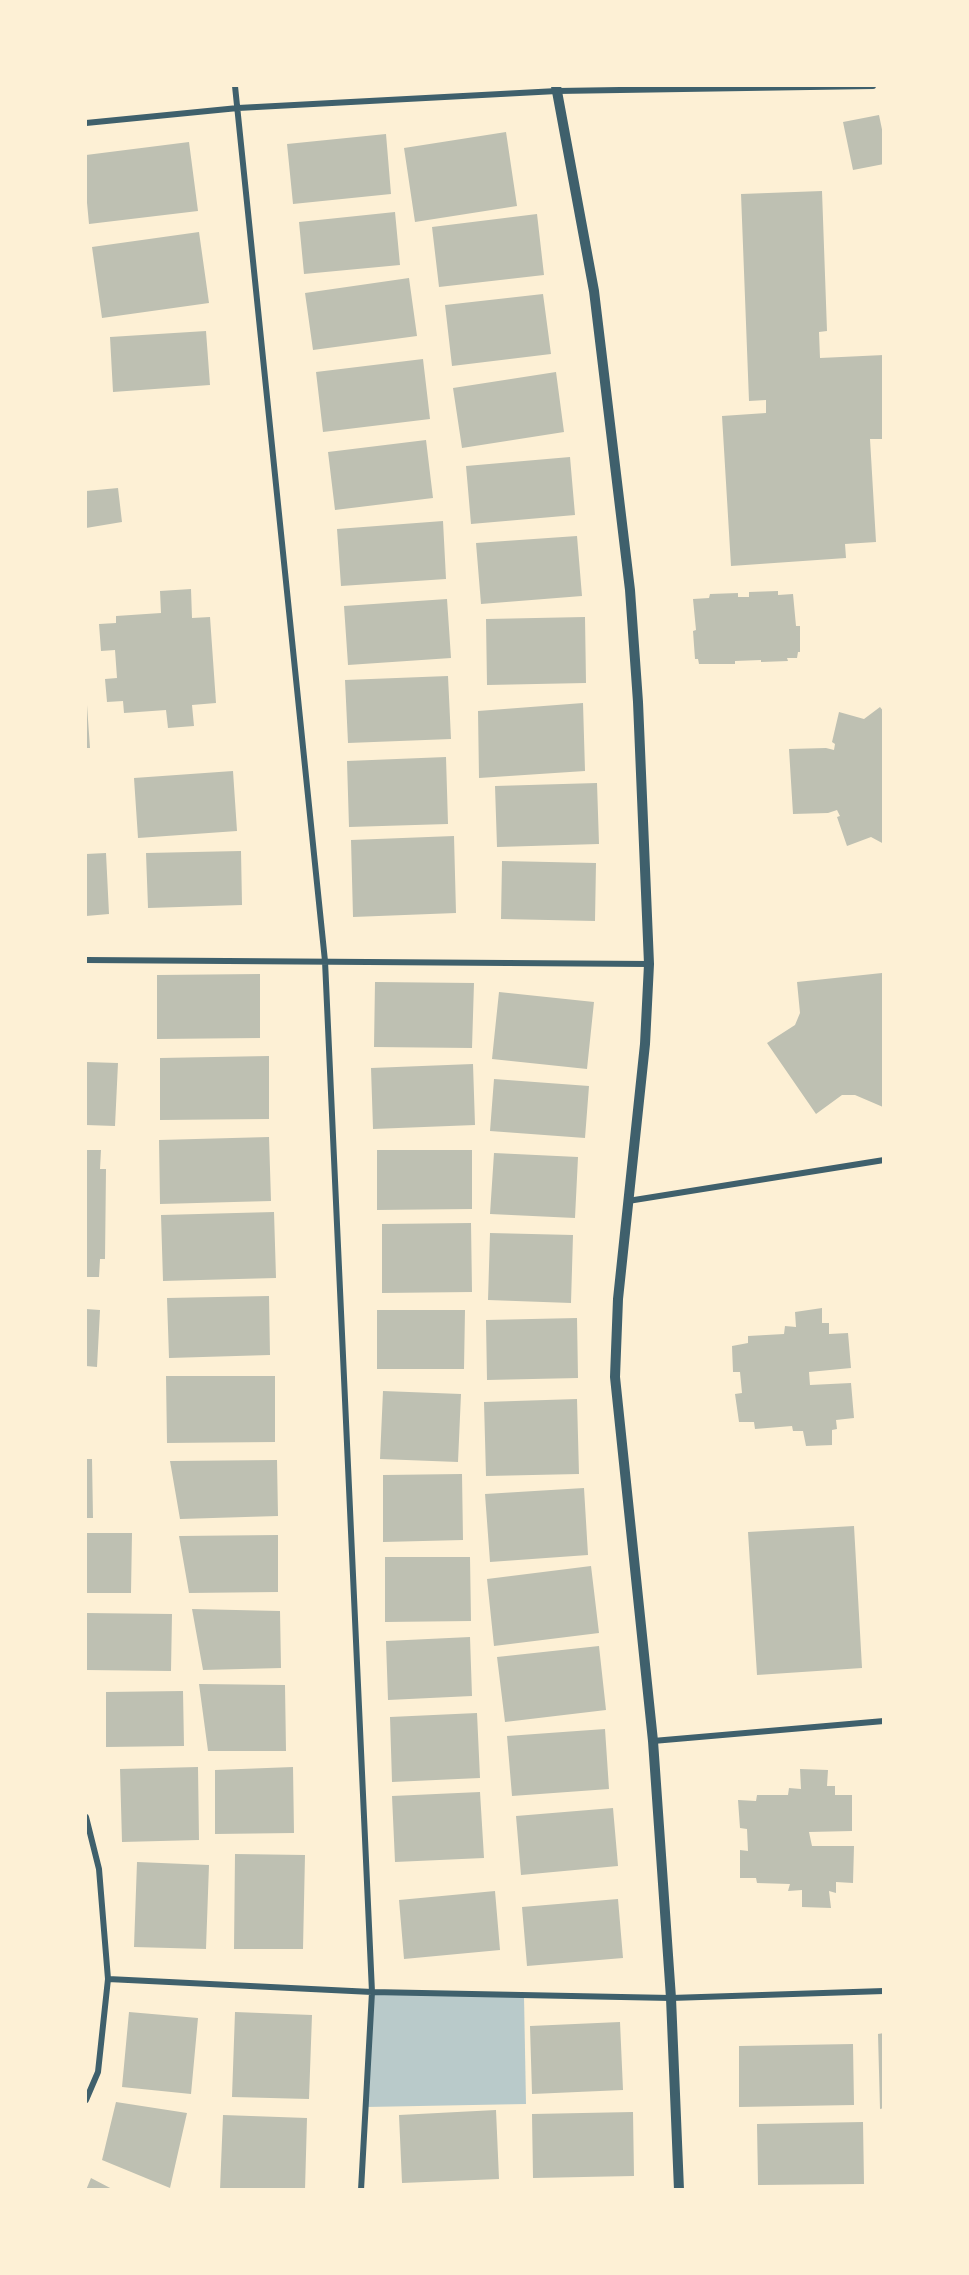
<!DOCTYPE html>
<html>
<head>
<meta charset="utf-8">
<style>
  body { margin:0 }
  #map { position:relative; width:969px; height:2275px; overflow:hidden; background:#fdf0d5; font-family:"Golos Text",sans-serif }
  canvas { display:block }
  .frame { position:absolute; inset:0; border:87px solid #fdf0d5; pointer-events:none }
</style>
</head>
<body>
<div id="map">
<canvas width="969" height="2275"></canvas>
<div class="frame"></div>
</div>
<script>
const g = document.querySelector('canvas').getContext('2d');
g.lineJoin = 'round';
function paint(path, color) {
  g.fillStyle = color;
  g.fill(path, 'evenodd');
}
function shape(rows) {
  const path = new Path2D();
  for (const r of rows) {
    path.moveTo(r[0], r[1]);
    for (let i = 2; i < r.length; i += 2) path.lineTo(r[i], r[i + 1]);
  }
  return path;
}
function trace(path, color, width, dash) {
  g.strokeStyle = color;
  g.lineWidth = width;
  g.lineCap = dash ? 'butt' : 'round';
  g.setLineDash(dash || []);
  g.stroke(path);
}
paint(shape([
  [372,1992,524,1996,526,2104,366,2107]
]), '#b9caca');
paint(shape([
  [879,115,884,139,884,164,853,170,843,122],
  [506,132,517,206,415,222,404,148],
  [386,134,391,194,293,204,287,144],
  [189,142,198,211,89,224,86,192,86,155],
  [822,191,827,331,819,332,820,358,884,355,884,439,870,439,876,542,845,544,846,558,731,566,722,416,766,413,766,400,749,401,741,194],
  [395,212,400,265,304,274,299,222],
  [537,214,544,275,439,287,432,227],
  [199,232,209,303,102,318,92,247],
  [409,278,417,336,313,350,305,293],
  [543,294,551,354,452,366,445,305],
  [206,331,210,385,113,392,110,337],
  [423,359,430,419,323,432,316,372],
  [556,372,564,432,462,448,453,388],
  [426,440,433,498,335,510,328,452],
  [570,457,575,515,471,524,466,466],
  [118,488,122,522,86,528,86,491],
  [443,521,446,579,341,586,337,529],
  [577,536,582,596,481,604,476,543],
  [191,589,192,618,210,617,216,703,192,705,194,726,168,728,166,710,124,713,123,701,107,702,105,679,117,678,115,650,101,651,99,624,116,623,116,616,161,613,160,591],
  [778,591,778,595,793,594,796,626,800,626,800,652,798,652,797,658,787,658,788,661,761,662,761,660,735,661,735,664,699,664,698,659,695,659,693,631,696,630,693,599,709,598,710,594,738,593,738,597,749,597,749,592],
  [447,599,451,658,348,665,344,606],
  [585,617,586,683,487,685,486,619],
  [448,676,451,739,348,743,345,680],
  [583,703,585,771,479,778,478,711],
  [86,705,87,705,90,748,86,748],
  [880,707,884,712,884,844,871,837,847,846,837,817,840,816,837,810,828,813,793,814,789,749,826,748,834,750,835,744,832,742,839,712,864,719],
  [446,757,448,824,349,827,347,761],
  [233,771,237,831,138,838,134,778],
  [597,783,599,844,497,847,495,786],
  [454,836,456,913,353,917,351,840],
  [241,851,242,905,148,908,146,853],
  [106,853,109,914,86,916,86,854],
  [502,861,596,863,595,921,501,919],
  [882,973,884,1106,883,1107,855,1095,842,1095,816,1114,767,1043,795,1025,800,1013,797,982],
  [260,974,260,1038,157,1039,157,975],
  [375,982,474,983,472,1048,374,1047],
  [499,992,594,1002,587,1069,492,1059],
  [269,1056,269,1119,160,1120,160,1058],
  [86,1062,118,1063,115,1126,86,1125],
  [473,1064,475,1125,373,1129,371,1068],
  [494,1079,589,1086,585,1138,490,1131],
  [269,1137,271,1201,160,1204,159,1140],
  [86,1150,101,1150,100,1169,106,1169,105,1259,100,1259,99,1277,86,1277],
  [377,1150,472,1150,472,1209,377,1210],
  [494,1153,578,1157,575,1218,490,1214],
  [274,1212,276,1278,163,1281,161,1215],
  [471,1223,472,1292,382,1293,382,1224],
  [490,1233,573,1235,571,1303,488,1300],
  [269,1296,270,1355,169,1358,167,1298],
  [822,1308,822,1323,829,1323,829,1334,848,1333,851,1368,809,1372,810,1385,851,1383,854,1418,836,1420,837,1429,832,1430,832,1445,806,1446,803,1431,793,1431,792,1426,755,1429,754,1422,739,1422,735,1394,742,1393,740,1372,733,1372,732,1346,748,1343,748,1336,784,1334,785,1326,796,1327,795,1312],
  [86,1309,100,1310,97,1367,86,1366],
  [377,1310,465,1310,464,1369,377,1369],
  [577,1318,578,1378,487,1380,486,1320],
  [166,1376,275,1376,275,1442,167,1443],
  [383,1391,461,1394,458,1462,380,1459],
  [577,1399,579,1474,486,1476,484,1402],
  [86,1459,92,1459,93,1518,86,1518],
  [277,1460,278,1516,180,1519,170,1461],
  [462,1474,463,1540,383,1542,383,1475],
  [584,1488,588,1555,490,1562,485,1494],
  [854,1526,862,1668,757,1675,748,1532],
  [86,1533,132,1533,131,1593,86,1593],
  [278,1535,278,1592,189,1593,179,1536],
  [385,1557,470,1557,471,1621,385,1622],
  [591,1566,599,1633,494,1646,487,1579],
  [192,1609,280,1611,281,1668,203,1670],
  [86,1613,172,1614,171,1671,86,1670],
  [470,1637,472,1696,388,1700,386,1641],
  [599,1646,606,1710,505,1722,497,1657],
  [199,1684,285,1685,286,1751,208,1751],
  [183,1691,184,1746,106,1747,106,1692],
  [477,1713,480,1778,392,1782,390,1717],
  [605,1729,609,1789,512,1796,507,1736],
  [198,1767,199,1840,122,1842,120,1769],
  [293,1767,294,1833,215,1834,215,1770],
  [800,1769,828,1770,827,1786,835,1786,835,1795,852,1795,852,1831,809,1832,812,1846,854,1846,853,1883,836,1882,836,1893,829,1891,831,1908,802,1907,802,1890,788,1891,790,1884,757,1883,756,1878,740,1878,740,1850,748,1851,747,1829,740,1828,738,1800,756,1801,757,1795,788,1795,789,1788,801,1789],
  [480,1792,484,1858,395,1862,392,1796],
  [613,1808,618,1866,521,1875,516,1816],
  [235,1854,305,1855,303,1949,234,1949],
  [137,1862,209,1865,206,1949,134,1947],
  [495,1891,500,1950,404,1959,399,1900],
  [618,1899,623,1958,527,1966,522,1907],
  [129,2012,198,2018,191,2094,122,2087],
  [235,2012,312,2015,309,2099,232,2097],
  [620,2022,623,2090,532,2094,530,2026],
  [884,2033,884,2108,880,2109,878,2034],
  [853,2044,854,2105,739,2107,739,2046],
  [116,2102,187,2113,170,2188,102,2160],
  [496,2110,499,2179,402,2183,399,2115],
  [633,2112,634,2176,533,2178,532,2114],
  [223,2115,307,2118,305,2190,220,2190],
  [863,2122,864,2184,758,2185,757,2124],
  [91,2178,114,2190,86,2190]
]), '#bec0b2');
trace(shape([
  [235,86,325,961,372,1992,361,2190],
  [86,123,238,108,557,91,873,86],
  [86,960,649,964],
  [628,1201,884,1160],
  [653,1741,884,1721],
  [86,1817,99,1869,108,1979,98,2072,86,2100],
  [108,1979,372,1992,671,1998,884,1991]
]), '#3f606c', 6);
trace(shape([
  [556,86,594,291,630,590,638,702,649,964,645,1044,618,1299,615,1377,653,1741,671,1998,679,2190]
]), '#3f606c', 10);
</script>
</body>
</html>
